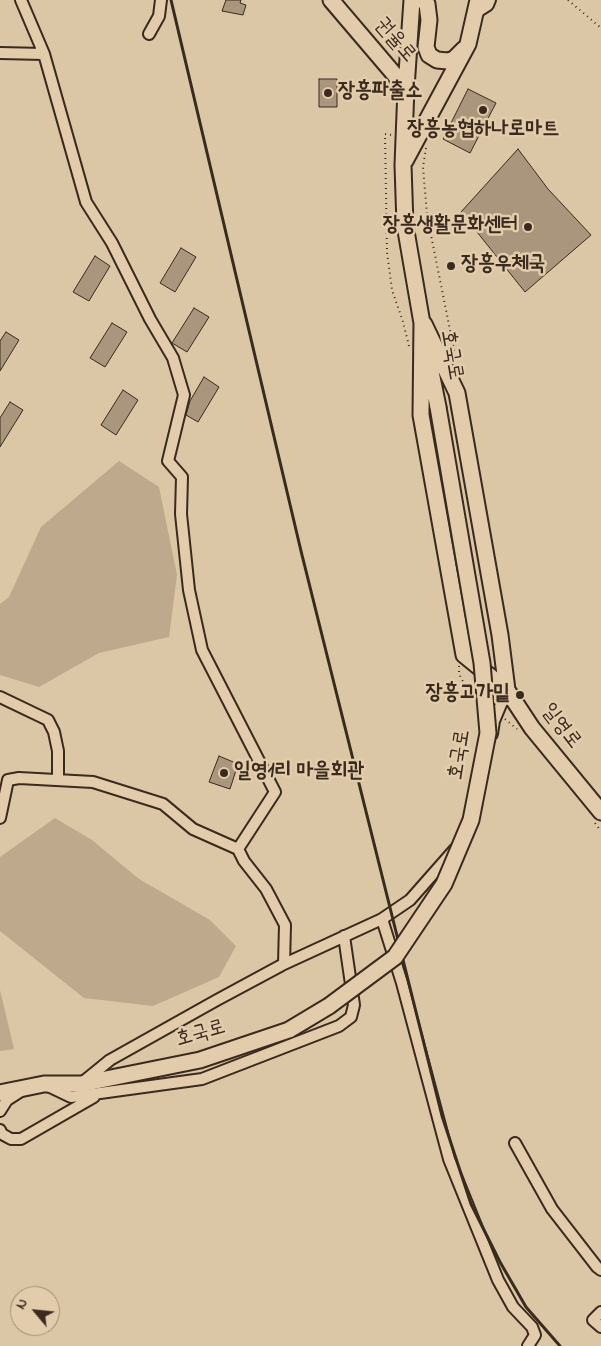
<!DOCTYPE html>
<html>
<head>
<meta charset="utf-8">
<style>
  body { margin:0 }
  #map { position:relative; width:601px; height:1346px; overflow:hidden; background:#dbc6a6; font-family:"Indie Flower",sans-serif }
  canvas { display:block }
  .north { position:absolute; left:10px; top:1286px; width:50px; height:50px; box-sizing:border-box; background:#e2ccac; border:1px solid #9f8b73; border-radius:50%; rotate:298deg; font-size:14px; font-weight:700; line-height:20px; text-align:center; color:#3b2a1e }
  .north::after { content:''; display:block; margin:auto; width:18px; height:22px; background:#3b2a1e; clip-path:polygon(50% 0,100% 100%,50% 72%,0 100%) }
</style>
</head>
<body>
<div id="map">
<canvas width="601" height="1346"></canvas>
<div class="north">N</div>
</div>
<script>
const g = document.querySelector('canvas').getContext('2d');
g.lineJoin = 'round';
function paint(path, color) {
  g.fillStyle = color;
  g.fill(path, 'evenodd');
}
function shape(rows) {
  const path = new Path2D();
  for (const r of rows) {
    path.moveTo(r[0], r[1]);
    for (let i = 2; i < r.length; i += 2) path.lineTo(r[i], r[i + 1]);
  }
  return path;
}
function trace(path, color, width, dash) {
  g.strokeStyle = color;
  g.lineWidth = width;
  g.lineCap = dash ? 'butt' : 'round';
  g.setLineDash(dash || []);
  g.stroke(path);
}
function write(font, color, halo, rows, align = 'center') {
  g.font = font + ' "Indie Flower","Poor Story",sans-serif';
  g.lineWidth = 5;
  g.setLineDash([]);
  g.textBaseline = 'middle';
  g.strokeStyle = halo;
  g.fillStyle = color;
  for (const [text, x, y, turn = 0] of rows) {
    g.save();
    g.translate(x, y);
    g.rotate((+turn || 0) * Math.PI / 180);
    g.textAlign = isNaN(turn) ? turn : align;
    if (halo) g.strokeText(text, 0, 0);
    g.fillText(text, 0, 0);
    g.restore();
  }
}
paint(shape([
  [119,461,159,487,177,575,169,637,99,653,39,687,0,675,0,604,9,597,41,527],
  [55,818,92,840,139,879,210,920,236,946,219,977,153,1006,84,998,0,931,0,857],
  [0,990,14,1049,0,1051]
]), '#bea98d');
const building = shape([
  [226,0,241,0,240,3,246,5,243,15,222,11,226,0],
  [319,79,337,79,337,107,319,107,319,79],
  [468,89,496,103,470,153,443,139,468,89],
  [518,149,548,189,591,235,525,292,461,212,518,149],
  [181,248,196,257,175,292,160,283,181,248],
  [95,256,110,266,89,301,73,292,95,256],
  [194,308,209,317,187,352,172,343,194,308],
  [112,323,127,332,105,367,90,358,112,323],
  [6,332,19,340,0,371,0,341,6,332],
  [204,377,219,387,198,422,186,415,190,401,204,377],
  [123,390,138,400,116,435,101,425,123,390],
  [10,402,23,410,0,447,0,418,10,402],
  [219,756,238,764,230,789,209,782,219,756]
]);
paint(building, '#aa967d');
trace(building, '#3b2a1e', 1);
const street = shape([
  [477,12,488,5,490,0],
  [149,34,159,16,161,0],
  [0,53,44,54],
  [0,697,48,720,54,732,58,751,58,780],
  [492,734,494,721,507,690],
  [0,818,8,780,19,778,93,782,163,804,193,829,238,849,275,792,202,650,189,590,181,514,182,477,168,461,184,395,173,358,150,319,112,243,86,202,44,54,21,0],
  [238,849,244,861,266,889,285,925,284,964],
  [382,919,410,900,455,849],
  [83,1082,110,1060,217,1000,282,965,382,919,402,983,449,1159,498,1280,513,1307,532,1327,535,1335,528,1346],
  [48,1086,71,1097,202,1079,339,1026,351,1017,354,1005,344,936],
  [0,1111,7,1100,21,1091],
  [0,1130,2,1134,11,1139,21,1139,94,1097],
  [515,1143,552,1209,597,1267,601,1270],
  [601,1312,593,1320,601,1327]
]);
const secondary = shape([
  [331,0,406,88],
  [412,0,406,88,403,165,405,225,423,329],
  [422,0,427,4,429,20,426,47,429,55,437,60,448,61,454,59,464,49],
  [405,161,468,44,478,0],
  [422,321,421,415,464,655,507,690,532,728,601,812],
  [424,324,457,393,500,635,507,690],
  [428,357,438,407],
  [0,1093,44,1084,81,1084,200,1060,289,1030,329,1006]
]);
trace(street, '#3b2a1e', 14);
trace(secondary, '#3b2a1e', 19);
trace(shape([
  [568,0,601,28],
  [391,135,385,134,387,252,392,290,403,322,409,346],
  [426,148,423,167,427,215,456,360],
  [459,666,459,674,465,685,473,692],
  [505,719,517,729],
  [595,823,601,831]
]), '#3b2a1e', 2, [1, 4]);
trace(street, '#e2ccac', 10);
trace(secondary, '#e2ccac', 15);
trace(shape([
  [171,0,301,551,442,1116,471,1204,500,1262,526,1307,560,1346]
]), '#3b2a1e', 3);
const secondaryBridge = shape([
  [329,1006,395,957,444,884,471,820,488,733,482,663,438,407]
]);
trace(secondaryBridge, '#3b2a1e', 19, []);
trace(secondaryBridge, '#e2ccac', 15);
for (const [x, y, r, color] of [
  [328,93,5,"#3b2a1e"],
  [483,110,5,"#3b2a1e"],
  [528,227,5,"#3b2a1e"],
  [451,266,5,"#3b2a1e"],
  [520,695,5,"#3b2a1e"],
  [224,773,5,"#3b2a1e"]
]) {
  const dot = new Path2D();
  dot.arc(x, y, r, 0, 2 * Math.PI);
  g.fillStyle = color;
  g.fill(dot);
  trace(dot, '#e2ccac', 2);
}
write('21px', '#3b2a1e', '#e2ccac', [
  ["권율로",394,41,49],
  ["호국로",450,355,80],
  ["일영로",560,727,52],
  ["호국로",461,755,-81],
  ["호국로",201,1035,-16]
]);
write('bold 21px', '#3b2a1e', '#e2ccac', [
  ["장흥파출소",338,93],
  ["장흥농협하나로마트",483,131,"center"],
  ["장흥생활문화센터",518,227,"right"],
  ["장흥우체국",461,266],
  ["장흥고가밑",510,695,"right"],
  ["일영1리 마을회관",234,773]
], 'left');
</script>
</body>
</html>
